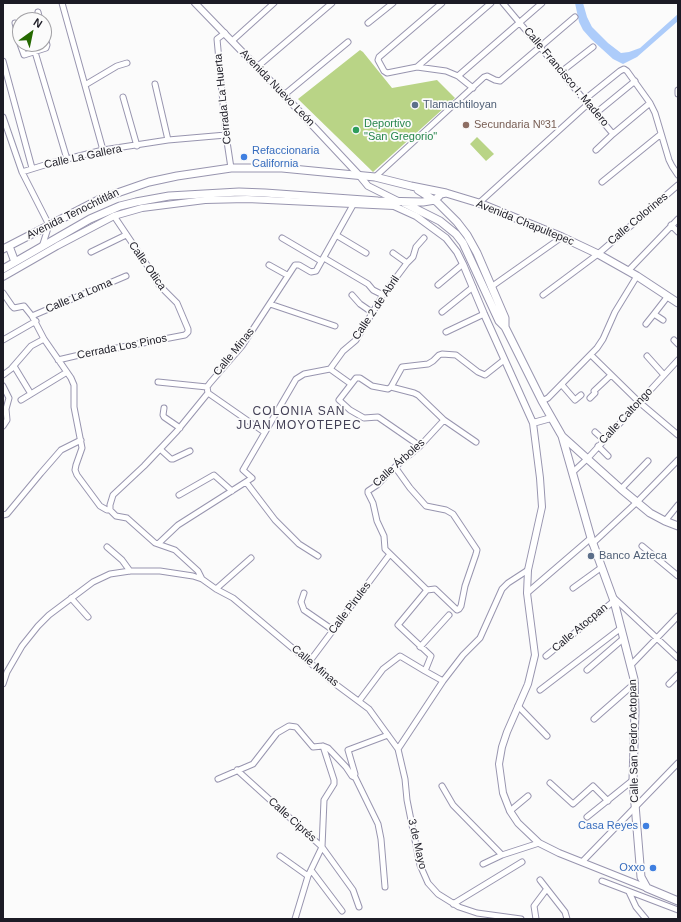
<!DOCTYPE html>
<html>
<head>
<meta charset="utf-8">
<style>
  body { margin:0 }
  #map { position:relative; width:681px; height:922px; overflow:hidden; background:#fbfbfb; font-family:Helvetica,sans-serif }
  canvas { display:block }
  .frame { position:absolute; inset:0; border:4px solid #1c1b25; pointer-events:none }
  .north { position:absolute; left:12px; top:12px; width:40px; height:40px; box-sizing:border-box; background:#fbfbfb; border:1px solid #a2a1a5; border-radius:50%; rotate:33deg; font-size:11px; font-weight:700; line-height:16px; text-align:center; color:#1c1b25 }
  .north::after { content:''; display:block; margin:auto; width:14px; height:18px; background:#256900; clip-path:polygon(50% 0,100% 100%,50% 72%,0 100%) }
</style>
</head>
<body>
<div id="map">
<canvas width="681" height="922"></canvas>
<div class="frame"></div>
<div class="north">N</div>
</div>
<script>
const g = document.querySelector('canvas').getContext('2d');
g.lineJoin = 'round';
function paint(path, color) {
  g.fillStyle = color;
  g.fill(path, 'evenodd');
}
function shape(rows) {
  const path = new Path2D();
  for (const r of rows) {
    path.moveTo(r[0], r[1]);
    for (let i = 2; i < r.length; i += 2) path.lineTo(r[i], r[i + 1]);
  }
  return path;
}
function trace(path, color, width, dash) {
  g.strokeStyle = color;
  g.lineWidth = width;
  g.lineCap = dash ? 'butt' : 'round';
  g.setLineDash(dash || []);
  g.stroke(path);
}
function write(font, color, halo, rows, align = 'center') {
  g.font = font + ' Helvetica,sans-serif';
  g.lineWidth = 3.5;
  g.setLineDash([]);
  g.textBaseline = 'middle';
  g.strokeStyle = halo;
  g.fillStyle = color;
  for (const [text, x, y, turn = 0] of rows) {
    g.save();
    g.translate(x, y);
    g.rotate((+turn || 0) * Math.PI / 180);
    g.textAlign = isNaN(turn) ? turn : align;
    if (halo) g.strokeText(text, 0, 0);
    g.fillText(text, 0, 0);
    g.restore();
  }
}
paint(shape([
  [360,50,363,52,392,88,437,80,455,98,373,172,298,99],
  [477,137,494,154,486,161,470,144]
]), '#b9d486');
paint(shape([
  [575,3,583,3,587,17,592,27,608,43,621,53,629,52,640,48,678,14,678,21,637,57,623,64,613,59,591,39,583,30,579,22]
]), '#adccfa');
const minor = shape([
  [62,3,103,150],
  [442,3,379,57,378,60,384,71,387,73,417,67,446,71,458,76,473,88],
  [503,3,613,134,596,150],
  [38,12,40,20],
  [15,23,20,43],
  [368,23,393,3],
  [225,33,217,39,226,135,231,168],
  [232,41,274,3],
  [20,44,24,55,46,48,47,45,44,34],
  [35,52,67,159],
  [3,61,32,168],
  [257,67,332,3],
  [417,67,491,3],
  [561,72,593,47],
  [458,76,542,3],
  [155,84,168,140],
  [85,85,117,66,127,63],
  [678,90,678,94],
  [284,95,348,42],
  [123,97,137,146],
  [584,100,620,71,624,69,627,71,650,103,655,113,669,160,672,166,678,175],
  [596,113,635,81],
  [3,117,22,172],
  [613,134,650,103],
  [375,177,484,77,487,76,495,80,500,81,575,17],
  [602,182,661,134],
  [479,203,588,104],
  [671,225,678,232],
  [336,235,366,253],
  [282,238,321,261],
  [42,247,49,225,22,172,51,163,103,150,168,140,226,135],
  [91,252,126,235],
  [324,258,368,284,373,290,383,295],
  [407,263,413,257,416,247,424,238],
  [269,265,287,275],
  [628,271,678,219],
  [438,285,463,264],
  [491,287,562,237],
  [3,293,12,306,14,308,24,306,32,316,44,339,71,378,74,385,74,407,82,448,76,465,75,470,77,475,100,506,107,510,110,510,116,516,127,518,155,543,175,550,198,571,202,579],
  [352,295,360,304,373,313],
  [543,295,598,254,678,185],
  [270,304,335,326],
  [442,312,473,287],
  [654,314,668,296],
  [32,316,126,276],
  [646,324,654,314,663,320],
  [446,332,484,314],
  [3,340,36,321],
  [674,340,678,344],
  [591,355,639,402,678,435],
  [647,356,664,375],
  [58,360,75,356,185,335,188,332,188,329,177,303,159,285,149,268,114,216],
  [14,366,31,394],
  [330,369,351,384],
  [3,375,11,369,31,346,44,339],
  [158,382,207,387],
  [562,385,575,400,581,395],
  [3,386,9,398,6,409,7,420,3,426],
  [391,387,414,393,418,395,444,420,476,442],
  [208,393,264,432],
  [590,398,595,393,594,391,611,375],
  [21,400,67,372],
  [542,401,548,398,597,348,603,339,615,312,637,276],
  [164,408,163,415,164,417,180,428],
  [595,432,604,440],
  [420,446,378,417,364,418,350,410,339,400,356,378,360,378,372,386,388,389,391,387,402,367,428,364,433,361,439,355,442,354,456,355,478,372,485,375,504,360],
  [598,446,608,456],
  [160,449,171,459,173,459,190,451],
  [395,467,410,488,426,506,446,510,453,514,477,550,476,554,465,586,461,606,459,609,457,610,435,589,427,590],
  [573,472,588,458,678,360],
  [246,482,275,520,299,544,318,556],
  [621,489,648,461],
  [179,495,214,475,232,491],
  [110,510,110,505,113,495,144,466,177,431,208,393,207,387,210,383,242,346,295,265,299,265,311,272,316,271,353,205],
  [3,515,7,514,41,473,61,450,81,440],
  [665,521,678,505],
  [159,543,178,525,252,478,243,470,296,379,304,374,330,369,343,351,356,340,383,295,407,263,393,253],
  [592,544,637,502,678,460],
  [642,546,678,576],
  [107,547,122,560,130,571],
  [573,588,602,567],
  [216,589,251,558],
  [427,590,385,549,384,536,377,521,373,503,368,493,368,491,377,485,395,467,420,446,444,420],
  [427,590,398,625,431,656,425,671,443,681],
  [304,593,301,602,304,610,333,630],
  [527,593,591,538],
  [613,597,678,658],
  [71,598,88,617],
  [420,647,449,615],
  [546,656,614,601],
  [310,661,390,554],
  [631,665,678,616],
  [587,670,624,638],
  [3,684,7,672,22,646,38,626,49,615,93,582,110,574,130,571,160,571,193,576,202,579,216,589,233,598,334,683,369,709,398,749,405,779,407,800,420,865,428,883,438,894,459,907,477,913,521,919],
  [669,684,678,675],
  [540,690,621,628],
  [359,701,383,669,400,656,425,671],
  [518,706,547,736],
  [594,719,635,683],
  [398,749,443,681,463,655,480,638,502,589,508,583,528,570],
  [237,770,322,847,324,800,334,784,334,780,323,746],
  [355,777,378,824,381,839,385,887],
  [218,779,253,764,277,733,289,726,296,727,313,747,323,746,328,748,346,767,352,776,354,777,355,774,348,750,388,735],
  [550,783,573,804,593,786,608,801],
  [442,786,453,805,502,855,539,843],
  [510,811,528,796],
  [587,817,633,780],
  [322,847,353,890,359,907],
  [280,856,308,876],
  [582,862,678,763],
  [483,864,502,855],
  [311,870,342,911],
  [540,880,565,912,567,919],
  [602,881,678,910],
  [629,892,636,907,646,919],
  [453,904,522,862],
  [295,919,308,876,322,847],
  [536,919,534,906,546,890]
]);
const tertiary = shape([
  [195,3,284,95,359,175,368,186,398,201],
  [3,277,57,246,114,216,142,208,205,200,247,199,394,206,416,216,446,238,457,252,463,264,484,314,533,423,540,478,542,507,528,570,527,593,535,655,528,684,507,732,502,747,499,764,503,793,510,811,518,823,539,843,559,853,647,888],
  [533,423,551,418]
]);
const secondary = shape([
  [418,190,437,202,457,222,467,235,477,253,505,318,505,327],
  [404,203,440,221,456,234,463,243,499,321,505,327,542,401,562,436,621,489,650,513,665,521,678,526],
  [9,246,15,262],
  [3,249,100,199,149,182,177,176,231,168,282,168,375,177,411,186,446,193,479,203,562,237,598,254,637,276,678,303],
  [3,269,90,219,120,206,136,202,169,196,239,192,265,193,378,201,423,202,435,200,441,194,446,193],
  [562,436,591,538,614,601,634,679,635,711,633,780,641,877,647,888,678,901]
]);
trace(minor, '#9895af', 7);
trace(tertiary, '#9895af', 8);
trace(secondary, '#9895af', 9);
trace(minor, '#fff', 5);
trace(tertiary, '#fff', 6);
trace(secondary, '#fff', 7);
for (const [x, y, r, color] of [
  [415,105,4,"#5c6f8a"],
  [466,125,4,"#8d6e63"],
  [356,130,4,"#2e9e5b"],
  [244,157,4,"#3f7fe0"],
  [591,556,4,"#5c6f8a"],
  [646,826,4,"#3f7fe0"],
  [653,868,4,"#3f7fe0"]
]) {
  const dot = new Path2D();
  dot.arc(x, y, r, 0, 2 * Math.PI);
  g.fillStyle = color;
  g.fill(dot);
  trace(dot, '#fbfbfb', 1.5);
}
write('11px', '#1c1b25', '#fbfbfb', [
  ["Calle Francisco I. Madero",566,77,50],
  ["Avenida Nuevo León",277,88,46],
  ["Cerrada La Huerta",223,99,-96],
  ["Calle La Gallera",83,157,-12],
  ["Avenida Tenochtitlán",73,214,-26],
  ["Calle Colorines",638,219,-40],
  ["Avenida Chapultepec",525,223,22],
  ["Calle Otlica",147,266,55],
  ["Calle La Loma",79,296,-23],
  ["Calle 2 de Abril",376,308,-56],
  ["Cerrada Los Pinos",122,347,-11],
  ["Calle Minas",234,352,-51],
  ["Calle Caltongo",626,416,-47],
  ["Calle Árboles",399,463,-42],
  ["Calle Pirules",350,608,-53],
  ["Calle Atocpan",580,628,-40],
  ["Calle Minas",315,666,40],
  ["Calle San Pedro Actopan",634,741,-91],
  ["Calle Ciprés",292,820,42],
  ["3 de Mayo",417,844,77]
]);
write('11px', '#4e5e75', '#fbfbfb', [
  ["Tlamachtiloyan",423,105],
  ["Banco Azteca",599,556]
], 'left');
write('11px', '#27864d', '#fbfbfb', [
  ["Deportivo",364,124],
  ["\"San Gregorio\"",364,137]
], 'left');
write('11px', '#785e54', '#fbfbfb', [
  ["Secundaria Nº31",474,125]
], 'left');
write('11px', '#366cbe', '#fbfbfb', [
  ["Refaccionaria",252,151,"left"],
  ["California",252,164,"left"],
  ["Casa Reyes",638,826],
  ["Oxxo",645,868]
], 'right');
g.letterSpacing = '1px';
write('12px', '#444157', '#fbfbfb', [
  ["COLONIA SAN",299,412],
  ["JUAN MOYOTEPEC",299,426]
]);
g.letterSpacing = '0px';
</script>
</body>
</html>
